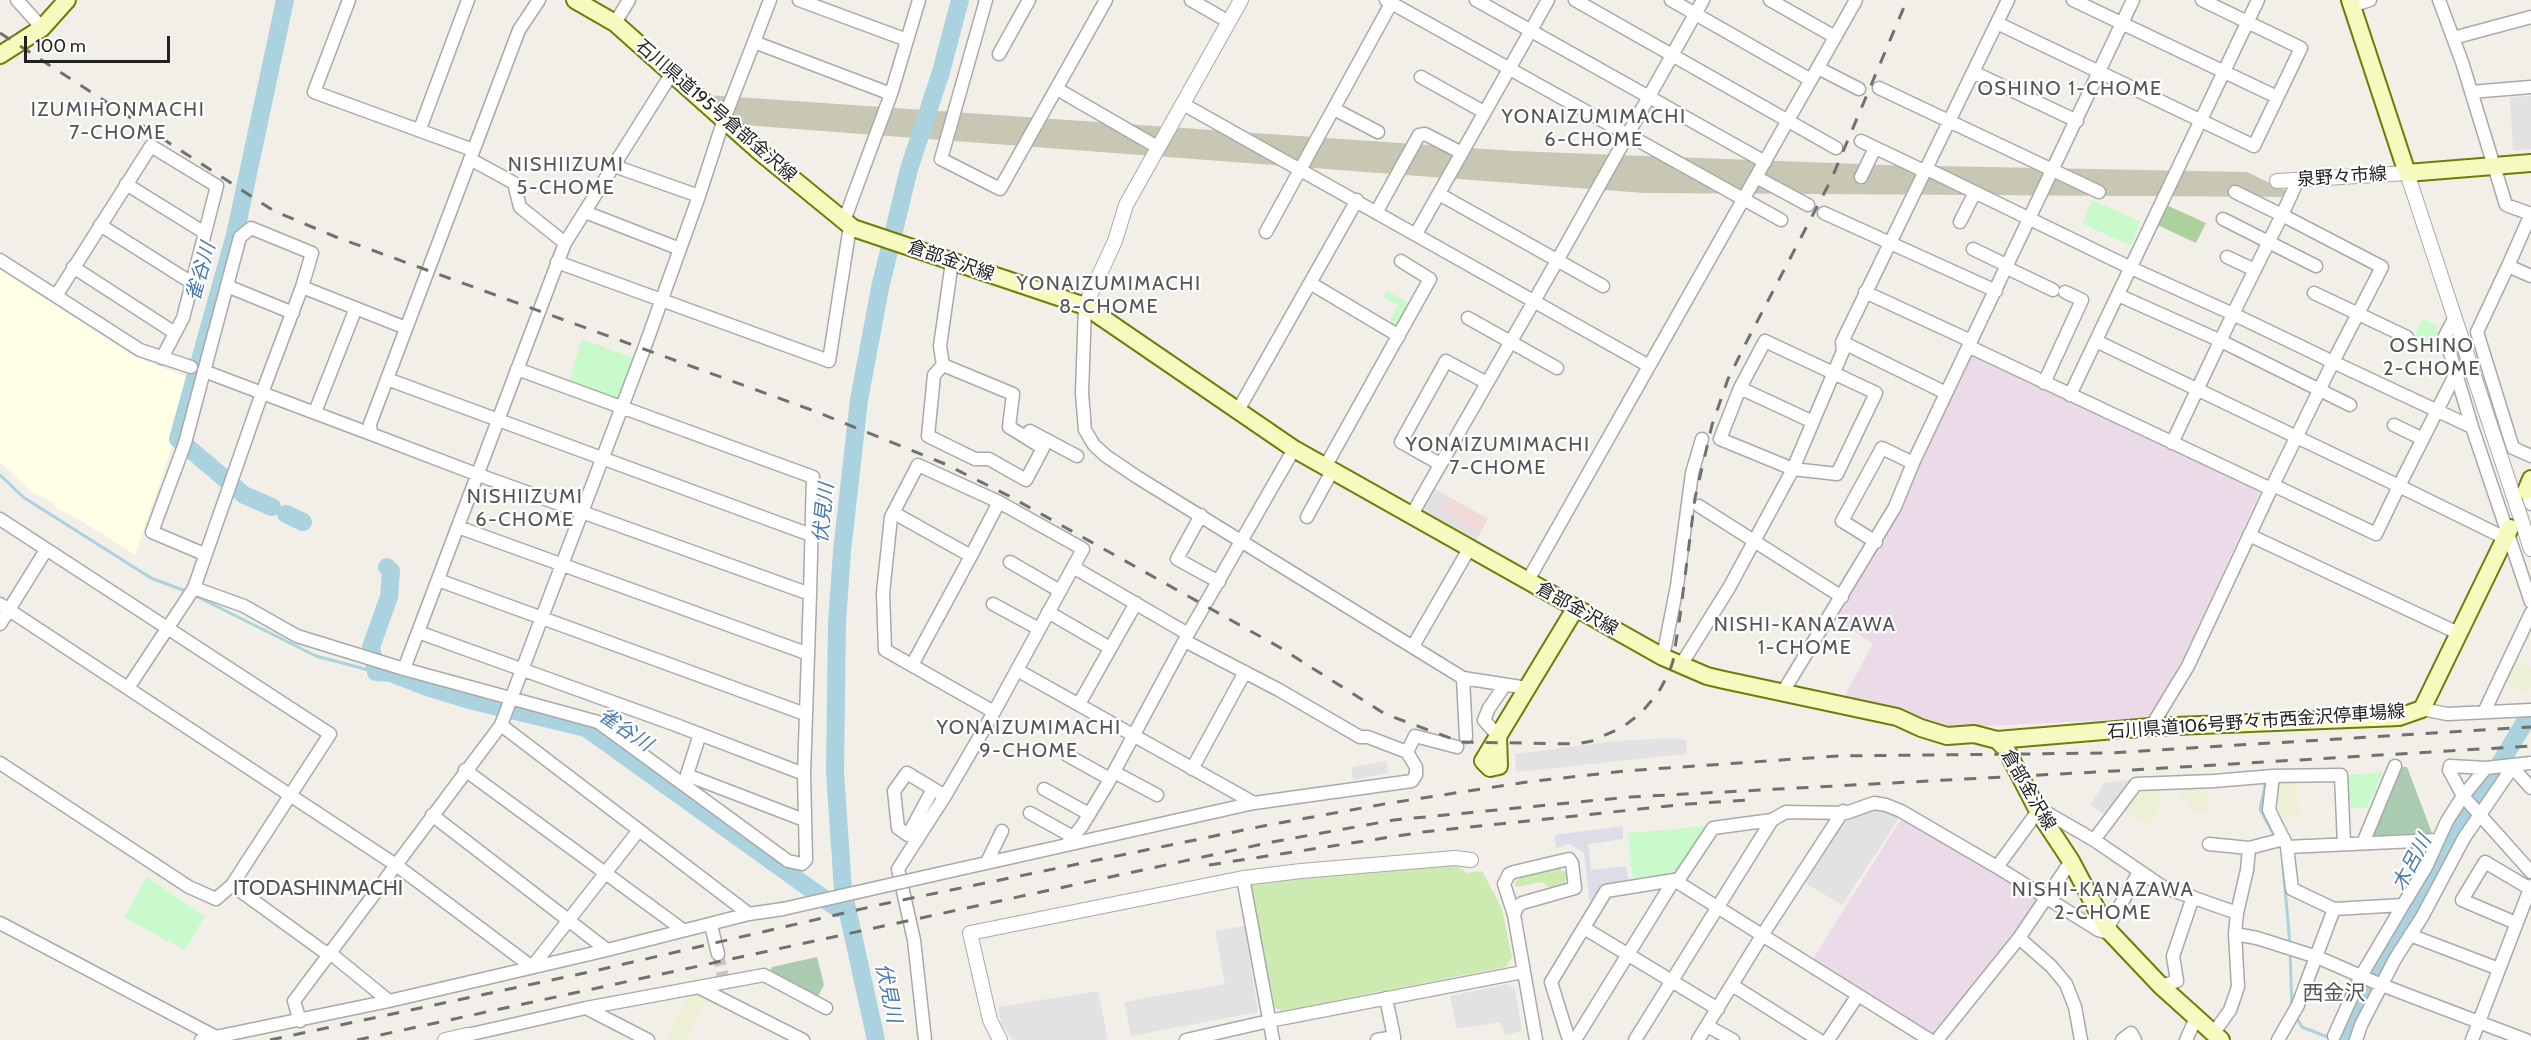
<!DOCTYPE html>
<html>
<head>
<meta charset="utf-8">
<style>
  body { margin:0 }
  #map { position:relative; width:2531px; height:1040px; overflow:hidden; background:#f2efe9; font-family:Cabin,sans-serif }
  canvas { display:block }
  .scale { position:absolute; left:24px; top:36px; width:146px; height:27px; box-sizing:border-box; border:3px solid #222; border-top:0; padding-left:8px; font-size:18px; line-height:21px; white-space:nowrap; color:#222; -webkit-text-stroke:4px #fff; paint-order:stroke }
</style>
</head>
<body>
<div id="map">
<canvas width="2531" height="1040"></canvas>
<div class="scale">100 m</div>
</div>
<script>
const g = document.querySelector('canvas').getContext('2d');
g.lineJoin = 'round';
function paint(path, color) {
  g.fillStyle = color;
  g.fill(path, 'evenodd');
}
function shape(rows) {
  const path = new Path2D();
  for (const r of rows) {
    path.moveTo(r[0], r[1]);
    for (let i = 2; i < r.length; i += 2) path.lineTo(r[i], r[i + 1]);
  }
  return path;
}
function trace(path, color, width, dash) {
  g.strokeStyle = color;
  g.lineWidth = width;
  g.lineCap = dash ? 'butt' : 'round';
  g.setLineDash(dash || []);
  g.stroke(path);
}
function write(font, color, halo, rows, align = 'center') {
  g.font = font + ' Cabin,"Noto Sans JP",sans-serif';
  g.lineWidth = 4.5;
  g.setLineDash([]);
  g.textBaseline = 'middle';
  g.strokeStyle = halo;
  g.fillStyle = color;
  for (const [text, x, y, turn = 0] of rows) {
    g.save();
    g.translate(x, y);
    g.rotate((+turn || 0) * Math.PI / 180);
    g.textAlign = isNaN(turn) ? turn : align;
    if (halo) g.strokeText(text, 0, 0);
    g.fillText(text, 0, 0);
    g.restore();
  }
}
paint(shape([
  [1432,487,1488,519,1475,542,1418,511]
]), '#f2dad9');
paint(shape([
  [1972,352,2260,492,2184,657,2149,718,1946,728,1843,699,1873,644,1835,619,1905,504,1904,494],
  [1903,816,2040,899,1935,1037,1812,960]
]), '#ebdbe8');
paint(shape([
  [0,270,135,357,190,378,172,447,135,555,80,520,57,509,54,503,32,492,0,462]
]), '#ffffe5');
paint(shape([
  [708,95,1515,151,1885,165,2247,172,2299,197,1644,193,743,125]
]), '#c7c7b4');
paint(shape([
  [2513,658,2531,668,2531,687,2527,695,2500,681],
  [2297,779,2298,817,2277,818,2272,809,2275,782],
  [2181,784,2210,784,2208,812,2190,811,2190,800,2180,798],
  [2160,785,2160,805,2151,826,2119,808,2134,788],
  [700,991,708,996,686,1040,665,1040,689,994]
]), '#eef0d5');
paint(shape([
  [1453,862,1467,873,1482,871,1502,909,1512,958,1505,967,1281,1011,1272,1006,1250,888,1254,882],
  [1558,868,1565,872,1567,876,1564,886,1551,889,1542,882,1516,887,1514,883,1520,878]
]), '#cdebb0');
paint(shape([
  [2164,204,2206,223,2196,243,2155,224]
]), '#add19e');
paint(shape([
  [2398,767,2407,767,2432,833,2368,836],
  [817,957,824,985,817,998,769,974,772,967]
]), '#aacbaf');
paint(shape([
  [2091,200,2140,221,2131,246,2083,224],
  [1387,291,1411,304,1398,328,1387,326,1398,305,1384,298],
  [2423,318,2438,326,2437,350,2413,339],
  [582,339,636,359,621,406,567,386],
  [2383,772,2367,808,2346,808,2345,775],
  [1705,826,1677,870,1633,885,1628,833],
  [147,877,205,916,184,950,124,917]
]), '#c8facc');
paint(shape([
  [2531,96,2531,149,2513,150,2510,97],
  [1432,487,1449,497,1442,510,1480,533,1475,542,1418,511],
  [1673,738,1686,740,1687,754,1516,772,1515,754,1616,741],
  [1386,761,1389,773,1353,780,1351,767],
  [2132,779,2106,815,2090,805,2104,783],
  [1871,809,1882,810,1899,818,1842,905,1804,882,1836,828,1853,816],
  [1245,926,1258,1012,1131,1036,1124,1002,1225,984,1215,931],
  [1507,984,1515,989,1522,1031,1505,1035,1501,1022,1457,1029,1450,996],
  [1098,991,1108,1040,1013,1040,1002,1026,998,1007]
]), '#e2e2e2');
paint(shape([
  [1623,826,1623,839,1588,844,1591,870,1626,866,1629,883,1594,902,1589,899,1584,853,1570,844,1556,848,1554,835]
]), '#dddde8');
trace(shape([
  [0,475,23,497,151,578,188,592],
  [194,595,316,656,376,672],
  [2266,781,2260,809,2276,839],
  [2283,865,2290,945],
  [2290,951,2292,1008],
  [2296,1017,2302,1027,2330,1038]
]), '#aad3df', 3);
trace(shape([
  [272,507,244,495,178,439,235,235,285,0],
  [286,514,303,522],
  [387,567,391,571,389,597,371,647,376,672,391,673,430,688,469,700,586,728,837,908],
  [876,1040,843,890,835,772,837,623,842,551,859,400,880,288,909,169,941,72,960,0],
  [2344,1040,2352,1017,2380,960,2412,912,2461,818,2489,782,2531,712]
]), '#aad3df', 18);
trace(shape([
  [718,954,723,977]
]), '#c8c6c1', 12, [12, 6]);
const minor = shape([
  [17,0,42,28],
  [349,0,314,92,473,150],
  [799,0,907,40],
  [986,0,941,159,1000,189,1106,0],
  [1191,0,1229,22],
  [1386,0,1781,220],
  [1476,0,1765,162],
  [1575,0,1836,148],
  [1671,0,1811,80],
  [1770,0,1835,37],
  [2073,0,2277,97],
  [2439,0,2462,62,2506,205,2531,214,2508,266],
  [2352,6,2370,0],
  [615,23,629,0],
  [1997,23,2254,146,2301,48,2202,0],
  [2453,38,2531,17],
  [754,42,770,0],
  [999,54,1029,0],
  [1818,68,1859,89],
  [1973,72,2077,121],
  [1421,77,1484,112],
  [1879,88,2099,192],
  [1057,89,1159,148],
  [2471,92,2531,87],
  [891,94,919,0],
  [1183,104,1649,366],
  [1334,109,1378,132],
  [420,129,468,0],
  [1861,141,1924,171],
  [470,159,514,183,520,207,565,243],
  [614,166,699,196,724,119,754,42,891,94,844,221],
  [1925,168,2131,268,2233,314,2282,215,2235,192],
  [1756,177,1808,205],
  [1861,177,1875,148],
  [126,184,205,233],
  [1439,194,1603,286],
  [1377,211,1419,135,1425,134,1462,153],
  [585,212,680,249],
  [1824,213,1996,291],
  [2223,219,2316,266],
  [1960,222,1975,192],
  [100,225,192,283],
  [1266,232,1393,0],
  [1416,234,1548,0],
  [1973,249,2008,266],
  [2227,257,2255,270],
  [0,260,140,350,191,367],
  [557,262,829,361,850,226],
  [73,267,175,333],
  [2007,268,2053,290],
  [2531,276,2508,266,2477,332,2513,448,2531,456],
  [1310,283,1399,336],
  [227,286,293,313],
  [302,287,406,328],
  [1865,292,1971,341],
  [2314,293,2407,337],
  [2118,295,2221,341,2350,405],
  [56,296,151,146,217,186,183,318,162,358],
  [1085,306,1082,393,1085,430,1094,445,1106,456,1137,477,1463,678,1527,688],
  [1468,318,1557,368],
  [1765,341,1876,393,1837,474,1793,469,1720,439,1740,388,1765,341],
  [2096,341,2399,486,2456,373],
  [1842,342,1946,393],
  [1970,347,2271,489,2333,362,2472,427,2445,336,2455,317],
  [943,365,1013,394,1009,427,1043,448,1026,480,989,459,975,459,928,436,934,375,943,365,940,346,952,262],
  [517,369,813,477,810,594],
  [204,371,262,393,302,287,312,253,251,228,240,237,202,379,185,443,152,532,204,554],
  [387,379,811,535],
  [2044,383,2082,300,2065,292],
  [1740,388,1813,422],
  [2070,395,2258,0],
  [315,412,356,308],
  [1237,412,1357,200],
  [2394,425,2423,439],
  [2472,427,2531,602],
  [1030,431,1077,456],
  [2172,443,2233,314,2333,362,2382,267,2282,215,2298,180],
  [1440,464,1401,442,1446,361,1487,383],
  [1325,467,1430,279,1401,261],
  [2273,485,2376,534,2399,486,2505,538],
  [2526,490,2531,504],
  [1699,506,1842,597],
  [894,513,971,556,912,665],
  [1201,515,1177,559,1219,582],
  [1411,516,1557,261,1703,0],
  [1307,517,1332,471],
  [0,519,330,734,232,885],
  [458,527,806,653],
  [2249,535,2458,633],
  [1876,542,1842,521,1882,448,1913,463],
  [971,556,999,502],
  [1010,562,1060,591],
  [1073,567,1188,634],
  [438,580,805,714],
  [1527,582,1856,0],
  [194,588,244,606,297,636,404,669,598,722,788,861,802,864,806,860,804,774,810,594,476,474,371,434],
  [0,604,396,865,532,967,639,830],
  [993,604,1039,629],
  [1048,612,1110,648],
  [0,624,46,550],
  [418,632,676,725,804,774],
  [1413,646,1469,549],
  [1663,657,1677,586,1692,473,1702,439],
  [1681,665,1730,586,1793,469,1843,351,1842,342,2008,0],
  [404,669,565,243,672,73],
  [1017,670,1254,803,1412,781,1416,775,1416,767,1407,752,1368,737,1360,737,1279,690,1185,641],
  [1463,678,1466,737],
  [128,688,194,588,262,393,371,434,370,424,519,30,539,0],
  [1783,692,1895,507,1913,463,2133,0],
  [1079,704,1136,603],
  [2422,709,2447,714,2531,710],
  [2484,712,2531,613],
  [501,725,749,914],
  [2151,727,2188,666,2271,489],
  [1498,736,1484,720,1489,708,1505,685],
  [1407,752,1415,736,1457,747],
  [1067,755,1110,779],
  [0,763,189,887,216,899,232,885,323,951,330,953,389,1001],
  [2512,767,2531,788],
  [2486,768,2450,766,2449,770,2463,796,2531,872],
  [1192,769,1245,672],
  [465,770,683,930],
  [1114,772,1157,795],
  [687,775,804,820],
  [2273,776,2269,810,2287,846],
  [685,781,700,734],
  [933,789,908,835,898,828,894,791,907,773,945,796],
  [1044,789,1089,814],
  [1030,813,1073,837],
  [432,815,607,950],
  [2094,840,2136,784,2214,781,2273,776,2341,775,2344,844],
  [2437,840,2287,847,2292,889,2334,909,2403,905,2426,867,2447,821,2463,796,2486,768,2531,763],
  [2363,843,2395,766],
  [1067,844,1082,826,1108,783,1188,634,1294,449],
  [2209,844,2249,848],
  [987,862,1002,831],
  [1997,867,2098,930,2112,934],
  [933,875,1254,803],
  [1243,878,1273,1040],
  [1677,882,1713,828,1772,820,1786,812,1846,813,1874,803,1886,805,1901,811,1997,867,2038,811,2047,813,2094,840,2163,887,2237,913,2235,933,2238,987,2230,1010,2213,1034],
  [2237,913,2247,870,2249,848,2284,839],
  [1514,915,1517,907,1522,903,1575,888,1572,863,1569,859,1514,872,1509,874,1504,884,1514,915,1536,1040],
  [0,923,216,1037],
  [2516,923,2462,900,2485,862,2529,888],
  [711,925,718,954],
  [1584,928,1718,1009],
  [2107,929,2139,872],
  [2235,934,2257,938,2317,957,2379,984,2526,1040],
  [2410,935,2499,969],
  [2019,938,2051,966,2066,984,2075,1007,2081,1040],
  [1732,985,1819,1040],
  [2161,986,2177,981,2173,956,2193,897],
  [700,988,803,1040],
  [1386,998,1394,1037],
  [586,1008,648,1040],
  [300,1021,294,1001,501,725,644,349,699,196],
  [1707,1026,1733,1040],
  [467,1035,586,1008,764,975,826,1008],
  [2334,1036,2361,976,2403,905],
  [201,1040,389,1001,607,950,749,914,783,909],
  [925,1040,914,940,898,869,945,796,994,712,1083,549,999,502,918,465,891,517,883,593,885,650,994,712],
  [1186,1040,1269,1021,1523,972],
  [1377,1040,1394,1037,1394,1040],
  [1569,1040,1551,982,1606,891,1674,880,1930,1040],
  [1575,1040,1674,880],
  [1635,1040,1772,820],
  [1698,1040,1763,934,1843,811],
  [1828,1040,1858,995],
  [1937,1040,2019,938,2071,861],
  [2122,1040,2131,1033,2135,1040],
  [2186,1040,2196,1018],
  [2278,1040,2298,1005,2334,909],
  [2356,1040,2361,1025,2395,959,2422,917,2464,838,2514,765],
  [2472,1040,2531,886]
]);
const tertiary = shape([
  [2277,181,2407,173,2531,549],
  [1085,306,1115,241,1126,205,1241,0],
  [445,1040,467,1035],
  [1000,1040,990,1020,970,933,1243,878,1301,871,1455,858,1471,860]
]);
const secondary = shape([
  [575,0,615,23,760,152,853,228,1085,306,1294,449,1663,657,1707,676,1724,680,1897,717,1921,728,1947,736,1974,734,1997,740,2006,749,2038,811,2071,861,2107,929,2161,986,2221,1040],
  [2350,0,2407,173,2531,163],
  [0,55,42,28,67,0],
  [2526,491,2531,479],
  [1498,736,1499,766,1490,768,1483,761,1575,609],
  [1997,740,2151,727,2399,717,2422,709,2510,528]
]);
trace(minor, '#a9a9a9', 15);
trace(tertiary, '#a9a9a9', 16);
trace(secondary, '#707d05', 20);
trace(minor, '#fff', 12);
trace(tertiary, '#fff', 14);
trace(secondary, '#f7fabf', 16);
trace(shape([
  [0,33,274,211,336,237,817,412,945,464,1009,496,1279,647,1385,714,1461,742,1577,744,1592,741,1623,727,1641,713,1658,693,1669,673,1673,661,1680,616,1695,498,1712,425,1728,379,1748,339,1831,180,1907,0],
  [1209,865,1423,832,1688,804,1748,800],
  [270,1040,594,971,883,904,1268,825,1390,803,1527,782,1625,771,1838,756,2110,753,2531,727],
  [357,1040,1272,842,1394,820,1630,797,2115,771,2531,746]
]), '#707070', 3, [12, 12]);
const minorBridge = shape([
  [783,909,933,875]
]);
trace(minorBridge, '#a9a9a9', 15, []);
trace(minorBridge, '#fff', 12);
write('18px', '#222', '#fff', [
  ["石川県道195号倉部金沢線",716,111,41],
  ["泉野々市線",2342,177,-4],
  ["倉部金沢線",951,261,19],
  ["倉部金沢線",1577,609,29],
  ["石川県道106号野々市西金沢停車場線",2256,722,-4],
  ["倉部金沢線",2028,790,60]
]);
g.letterSpacing = '1.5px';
write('20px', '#555', '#fff', [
  ["OSHINO 1-CHOME",2070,89],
  ["IZUMIHONMACHI",118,110],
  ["7-CHOME",118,133],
  ["YONAIZUMIMACHI",1594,117],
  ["6-CHOME",1594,140],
  ["NISHIIZUMI",566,165],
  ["5-CHOME",566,188],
  ["YONAIZUMIMACHI",1109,284],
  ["8-CHOME",1109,307],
  ["OSHINO",2432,346],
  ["2-CHOME",2432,369],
  ["YONAIZUMIMACHI",1498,445],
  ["7-CHOME",1498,468],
  ["NISHIIZUMI",525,497],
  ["6-CHOME",525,520],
  ["NISHI-KANAZAWA",1805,625],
  ["1-CHOME",1805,648],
  ["YONAIZUMIMACHI",1029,728],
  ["9-CHOME",1029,751],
  ["NISHI-KANAZAWA",2103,890],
  ["2-CHOME",2103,913]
]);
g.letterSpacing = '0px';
write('italic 20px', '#4a7aab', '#fff', [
  ["雀谷川",201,272,-74],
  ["伏見川",824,513,-84],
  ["雀谷川",625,730,34],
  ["木呂川",2412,863,-62],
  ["伏見川",888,993,78]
]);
write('21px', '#555', '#fff', [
  ["ITODASHINMACHI",318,889],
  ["西金沢",2334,994]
]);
</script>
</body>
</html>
